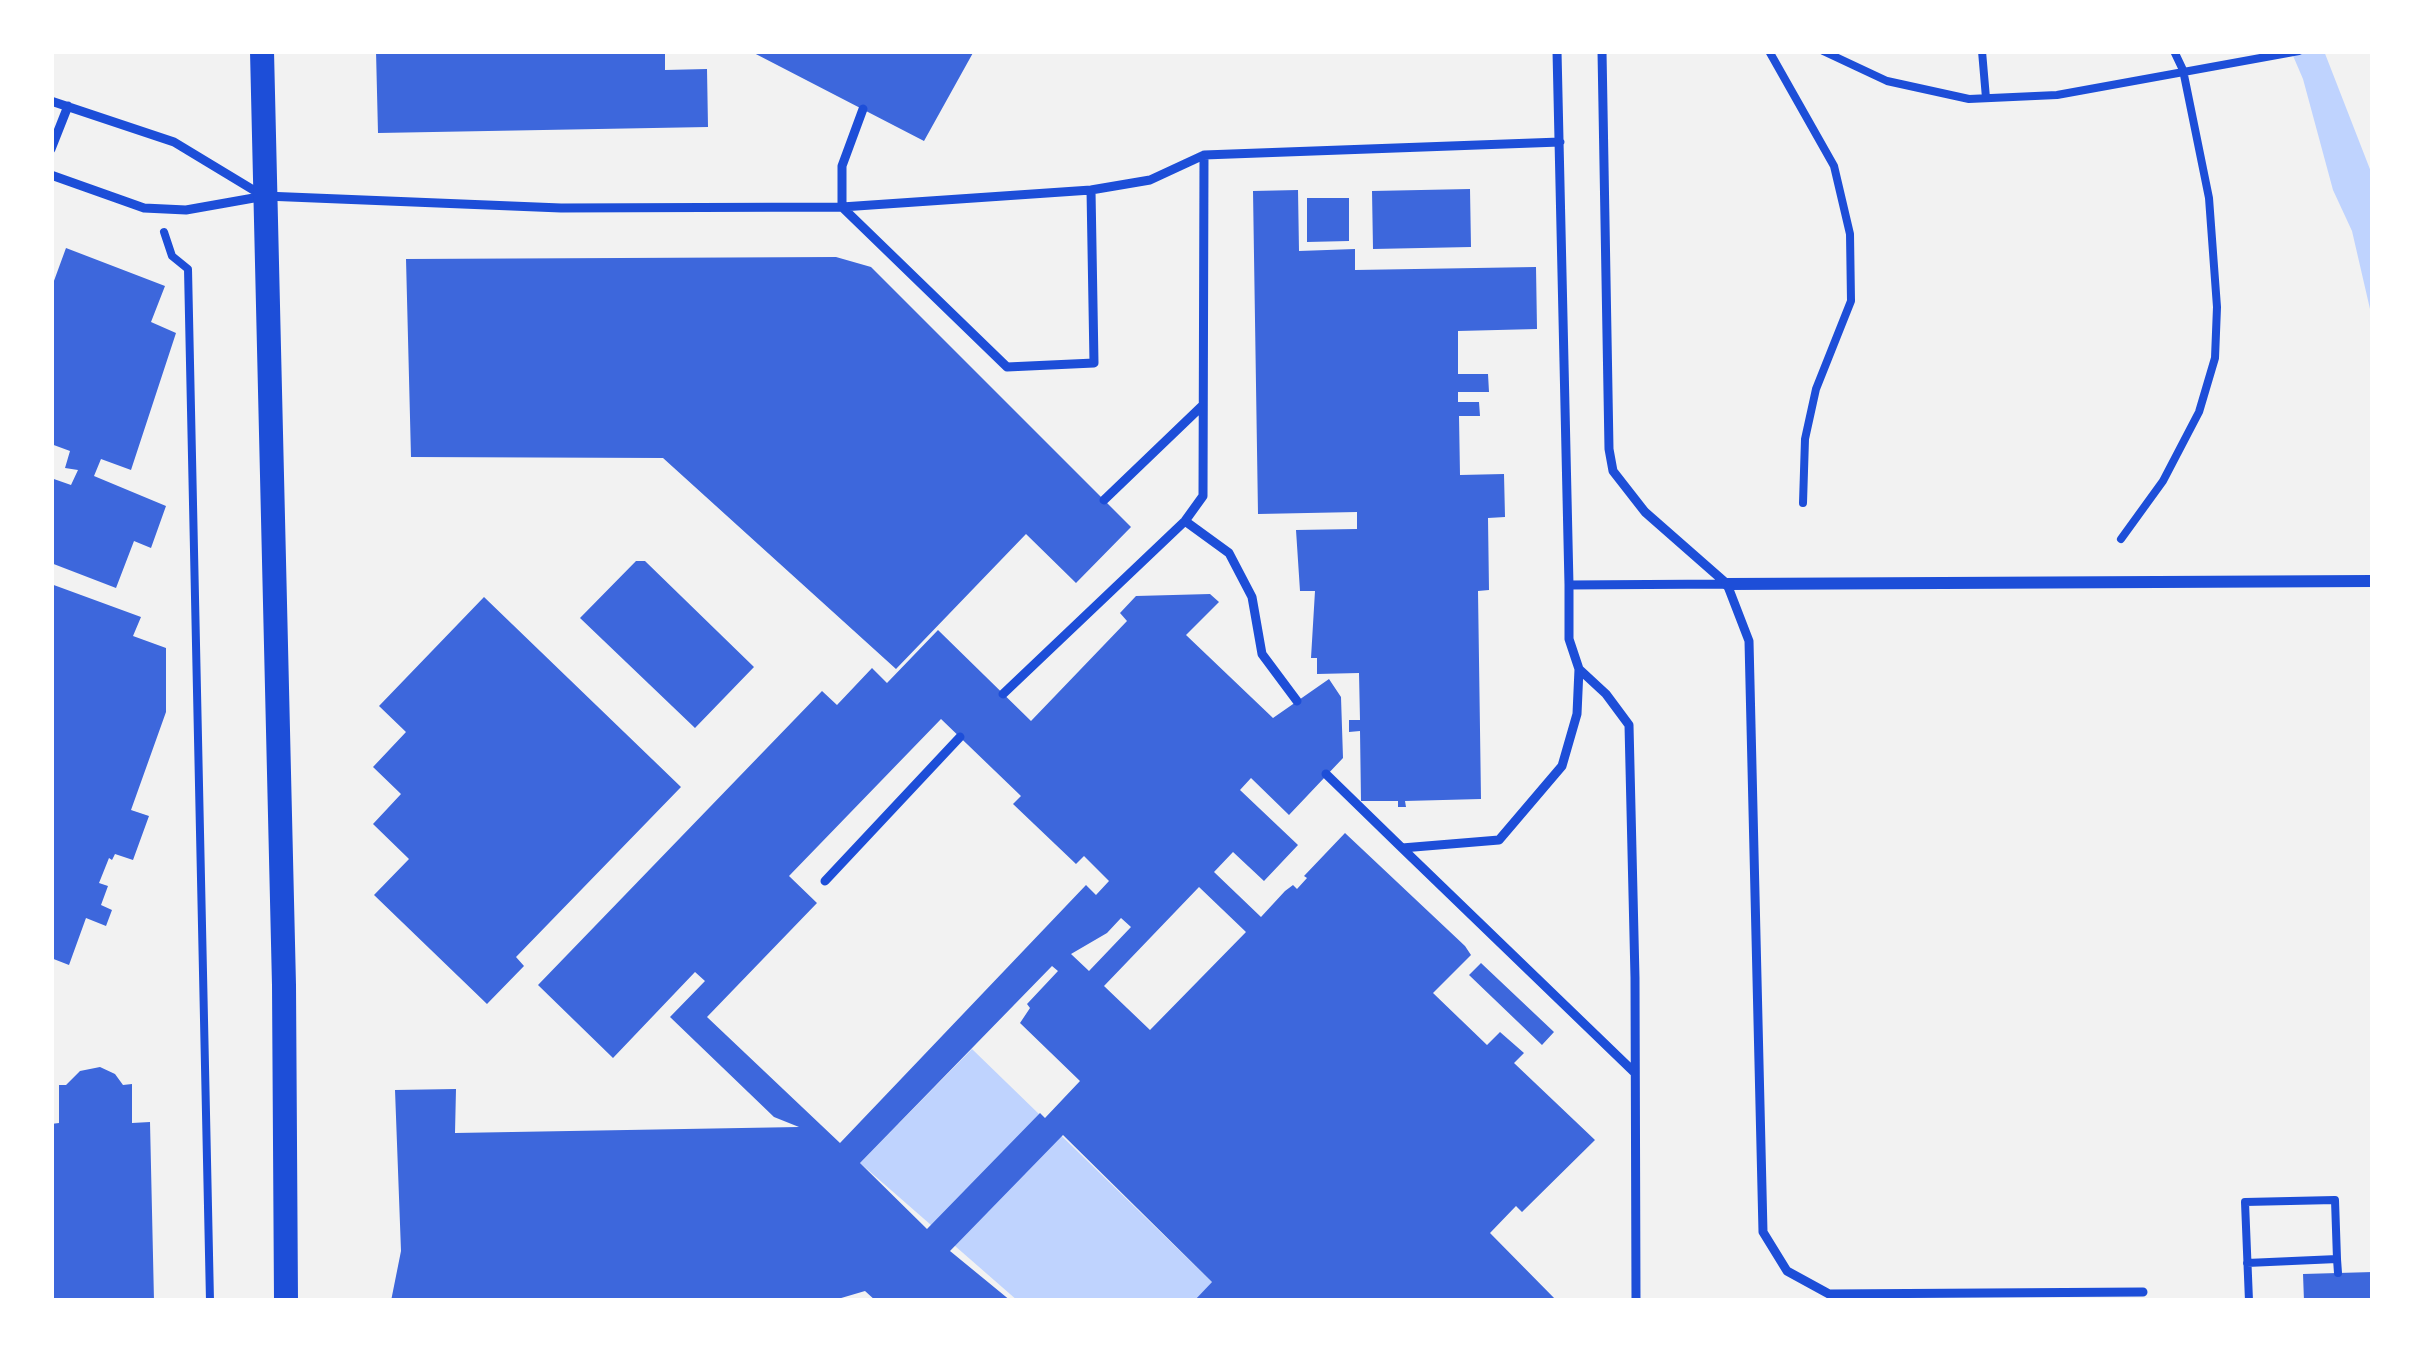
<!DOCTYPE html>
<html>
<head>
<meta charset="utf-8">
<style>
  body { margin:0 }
  #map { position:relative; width:2424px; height:1352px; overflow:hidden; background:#f2f2f2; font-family:Roboto,sans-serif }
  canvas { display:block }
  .frame { position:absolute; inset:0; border:54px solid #fff; pointer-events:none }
</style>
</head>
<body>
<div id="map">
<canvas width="2424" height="1352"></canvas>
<div class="frame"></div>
</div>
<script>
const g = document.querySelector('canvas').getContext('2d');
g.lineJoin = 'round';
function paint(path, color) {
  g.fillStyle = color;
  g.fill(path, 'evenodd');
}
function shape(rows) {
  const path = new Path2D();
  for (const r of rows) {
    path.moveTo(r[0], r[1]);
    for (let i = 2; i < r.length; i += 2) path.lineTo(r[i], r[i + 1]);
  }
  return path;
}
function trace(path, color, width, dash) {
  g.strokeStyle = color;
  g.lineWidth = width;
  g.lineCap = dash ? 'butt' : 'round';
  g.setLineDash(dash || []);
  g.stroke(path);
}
paint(shape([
  [2291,51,2324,51,2373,177,2373,322,2352,231,2333,190,2303,79],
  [972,1049,1212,1282,1195,1301,1018,1301,860,1163]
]), '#bfd3fe');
paint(shape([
  [376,51,665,51,665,70,707,69,708,127,378,133],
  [750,51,974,51,924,141],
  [1470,189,1471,247,1373,249,1372,191],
  [1298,190,1299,251,1355,249,1355,270,1536,267,1537,329,1458,331,1458,374,1488,374,1489,392,1458,392,1458,402,1479,402,1480,416,1459,416,1460,475,1504,474,1505,517,1488,518,1489,590,1478,591,1481,799,1405,801,1406,807,1398,807,1398,801,1361,801,1360,731,1349,732,1349,720,1360,720,1359,673,1317,674,1317,658,1311,658,1315,591,1300,591,1296,530,1357,529,1357,512,1258,514,1253,191],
  [1307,198,1349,198,1349,241,1307,242],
  [66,248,165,286,151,322,176,333,131,470,101,459,94,476,166,506,151,548,134,541,116,588,51,563,51,478,71,485,78,470,65,468,70,451,51,444,51,289],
  [836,257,871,267,1131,527,1076,583,1026,534,896,669,663,458,411,457,406,259],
  [636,561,645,561,754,667,695,728,580,618],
  [51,584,141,617,133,636,166,648,166,712,131,810,149,816,133,860,115,854,112,860,109,858,99,883,108,886,101,905,112,910,106,926,86,918,69,965,51,958],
  [1210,594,1219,602,1186,635,1273,718,1329,679,1341,697,1343,758,1289,815,1251,778,1240,790,1298,845,1264,881,1233,852,1214,872,1261,917,1285,891,1293,885,1297,889,1307,878,1304,876,1345,833,1465,946,1471,955,1433,993,1487,1045,1500,1032,1524,1053,1514,1063,1595,1140,1522,1212,1516,1206,1490,1233,1557,1301,1194,1301,1212,1282,1063,1135,950,1251,1011,1301,876,1301,865,1291,831,1301,391,1301,401,1251,395,1090,456,1089,455,1133,799,1127,774,1117,670,1017,705,981,695,972,613,1058,538,985,822,691,837,705,872,668,887,683,938,630,1031,721,1127,621,1120,613,1136,596],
  [941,719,1021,796,1013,804,1076,864,1084,856,1109,881,1096,895,1086,885,840,1143,707,1017,817,903,789,876],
  [1199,887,1246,932,1150,1030,1104,986],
  [1121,918,1131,927,1089,971,1071,954,1107,933],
  [1052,966,1058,971,1027,1004,1030,1008,1020,1023,1080,1081,1045,1118,1040,1113,927,1229,860,1163],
  [484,597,681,787,516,957,524,966,487,1004,374,895,409,859,373,824,401,794,373,767,406,732,379,706],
  [1481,963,1554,1032,1542,1045,1469,975],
  [100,1067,115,1074,123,1085,132,1084,132,1123,150,1122,154,1301,51,1301,51,1124,59,1123,59,1085,66,1085,80,1071],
  [2373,1272,2373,1301,2304,1301,2303,1274]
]), '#3d67dc');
trace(shape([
  [1769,51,1834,166,1850,234,1851,301,1816,389,1805,439,1803,503],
  [1823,51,1887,81,1969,99,2057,95,2299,51],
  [1982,51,1986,98],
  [164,232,172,256,188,269,210,1301],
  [2121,539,2163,481,2199,412,2215,358,2217,307,2209,198,2183,70,2174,51],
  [2337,1259,2338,1273],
  [2247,1263,2337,1259,2335,1200,2245,1202,2249,1301]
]), '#1d4ed8', 8);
trace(shape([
  [1557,51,1569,585,1727,584],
  [1602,51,1609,449,1613,471,1645,512,1727,584,1749,641,1763,1232,1787,1271,1829,1294,2143,1292],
  [51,101,174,142,260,194],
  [863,109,842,166,842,207,1007,367,1094,363,1091,190],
  [51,149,68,106],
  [51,175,144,208,186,210,265,196,561,208,842,207,1091,190,1150,180,1204,155,1560,142],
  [1104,500,1203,405],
  [1185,521,1229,553,1252,597,1262,654,1297,701],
  [1569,585,1569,639,1579,669,1606,694,1629,725,1635,978,1636,1301],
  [1003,694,1185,521,1203,496,1204,155],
  [1326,774,1402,848,1499,840,1562,766,1577,714,1579,669],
  [1402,848,1635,1073],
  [825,881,960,737]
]), '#1d4ed8', 9);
trace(shape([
  [1727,584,2373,581]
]), '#1d4ed8', 12);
trace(shape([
  [262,51,284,985,286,1301]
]), '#1d4ed8', 24);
</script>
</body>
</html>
